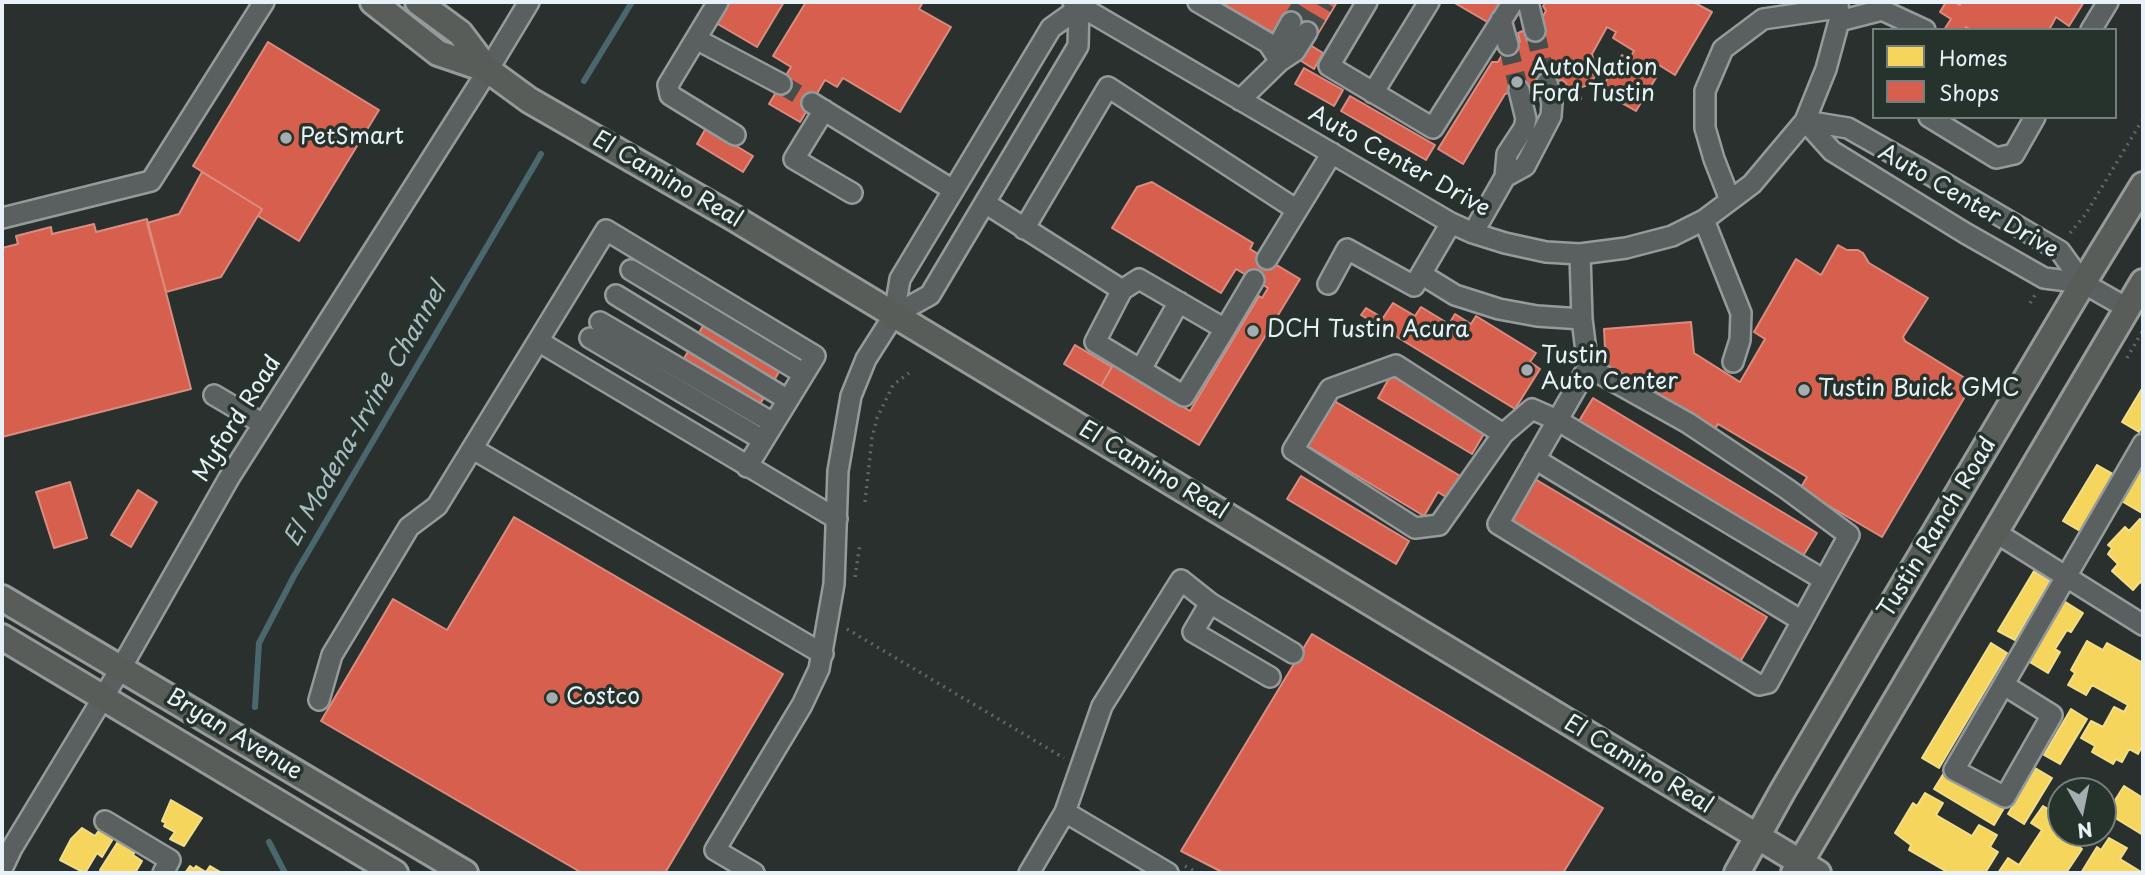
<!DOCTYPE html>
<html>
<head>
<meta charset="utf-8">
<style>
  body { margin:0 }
  #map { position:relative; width:2145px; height:875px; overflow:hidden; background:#29302d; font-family:"Playpen Sans",sans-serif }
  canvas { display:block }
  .frame { position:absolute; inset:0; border:4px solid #e8f1f8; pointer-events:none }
  .legend { position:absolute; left:1872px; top:28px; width:245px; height:91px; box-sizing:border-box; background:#26332d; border:2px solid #747f7e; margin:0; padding:9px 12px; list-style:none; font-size:21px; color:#e8f1f8 }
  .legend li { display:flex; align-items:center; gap:14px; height:35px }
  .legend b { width:35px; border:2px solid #747f7e }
  .north { position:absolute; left:2047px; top:777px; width:70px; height:70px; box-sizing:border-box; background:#26332d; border:2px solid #747f7e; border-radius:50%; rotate:171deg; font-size:19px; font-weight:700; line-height:28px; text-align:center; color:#e8f1f8 }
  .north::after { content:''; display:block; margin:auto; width:24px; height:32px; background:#a5adb1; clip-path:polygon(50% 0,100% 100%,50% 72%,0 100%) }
</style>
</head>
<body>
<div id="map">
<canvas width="2145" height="875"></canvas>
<div class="frame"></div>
<ul class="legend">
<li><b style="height:19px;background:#f6d55c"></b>Homes</li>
<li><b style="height:19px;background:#d6604d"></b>Shops</li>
</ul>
<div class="north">N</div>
</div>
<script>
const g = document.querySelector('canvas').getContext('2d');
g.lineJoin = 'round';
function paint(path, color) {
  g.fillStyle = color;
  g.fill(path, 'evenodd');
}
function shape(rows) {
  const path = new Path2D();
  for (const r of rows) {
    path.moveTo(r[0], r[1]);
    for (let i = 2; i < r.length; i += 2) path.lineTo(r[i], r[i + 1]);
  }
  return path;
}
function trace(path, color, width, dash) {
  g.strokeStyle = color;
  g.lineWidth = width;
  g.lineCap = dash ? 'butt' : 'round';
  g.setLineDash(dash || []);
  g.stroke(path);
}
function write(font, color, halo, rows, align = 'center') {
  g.font = font + ' "Playpen Sans",sans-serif';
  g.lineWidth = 7;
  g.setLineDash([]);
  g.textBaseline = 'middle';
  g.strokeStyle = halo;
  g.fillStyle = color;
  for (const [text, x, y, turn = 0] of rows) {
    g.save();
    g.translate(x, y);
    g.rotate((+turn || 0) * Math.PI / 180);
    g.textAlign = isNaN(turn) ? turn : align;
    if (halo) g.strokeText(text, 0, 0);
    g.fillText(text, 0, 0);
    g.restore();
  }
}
const homes = shape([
  [2143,387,2143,425,2139,432,2122,422,2143,387],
  [2143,455,2143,511,2142,513,2118,499,2143,455],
  [2097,465,2113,474,2080,531,2063,521,2097,465],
  [2140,519,2143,522,2143,584,2140,582,2133,590,2112,571,2118,564,2108,554,2112,548,2108,545,2125,527,2129,531,2140,519],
  [2034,571,2050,581,2015,640,1998,631,2034,571],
  [2059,598,2083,613,2071,632,2067,630,2055,649,2060,652,2048,673,2023,658,2059,598],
  [2087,641,2103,650,2107,643,2143,663,2143,744,2138,754,2129,749,2122,762,2116,759,2113,764,2092,752,2095,746,2081,738,2091,721,2103,727,2114,707,2124,712,2128,705,2092,685,2086,695,2068,685,2075,673,2071,670,2087,641],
  [1991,643,2007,653,1939,768,1922,758,1991,643],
  [2071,709,2087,719,2060,764,2044,755,2071,709],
  [2035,768,2052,778,2024,824,2008,814,2035,768],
  [1944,773,2004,808,1994,825,1934,789,1944,773],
  [2124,786,2143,798,2143,835,2107,813,2124,786],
  [1925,793,1943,803,1936,815,1972,836,1979,825,1997,835,1990,847,1998,852,1985,873,1949,873,1909,850,1911,845,1895,833,1913,803,1917,806,1925,793],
  [171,800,202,818,184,846,170,839,175,832,164,826,166,823,162,821,171,800],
  [2043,806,2055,813,2061,807,2061,833,2084,833,2078,846,2082,849,2066,873,1998,873,2008,858,2019,865,2042,830,2031,823,2043,806],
  [82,828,95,836,100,829,114,837,102,857,97,853,85,873,60,860,71,839,82,828],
  [2109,838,2127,848,2120,859,2143,873,2081,873,2097,847,2101,850,2109,838],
  [119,840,136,850,133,855,142,861,135,873,106,873,100,870,119,840],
  [190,866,194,869,196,866,206,872,210,866,222,873,185,873,190,866]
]);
paint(homes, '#f6d55c');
trace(homes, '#f2dd8b', 2);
const shops = shape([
  [729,2,784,2,757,47,716,23,729,2],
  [806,2,923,2,919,9,951,27,900,112,843,78,837,87,825,80,800,122,769,104,791,67,773,56,806,2],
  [1220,2,1337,2,1316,37,1286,19,1277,35,1220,2],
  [1453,2,1502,2,1489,23,1453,2],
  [1546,2,1693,2,1712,12,1675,75,1654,62,1648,71,1657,76,1636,111,1600,91,1622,55,1629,59,1634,51,1613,38,1616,32,1607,27,1592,54,1597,74,1589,85,1578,88,1581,99,1570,101,1566,83,1562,80,1505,94,1463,164,1438,149,1492,62,1498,62,1508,45,1520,42,1518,33,1525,30,1527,41,1529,40,1546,11,1543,6,1546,2],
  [1946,2,1954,2,1960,5,1962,2,2084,2,2069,26,2056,17,2049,30,1971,30,1966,27,1964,30,1944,30,1951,19,1940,12,1946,2],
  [268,42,379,110,299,241,258,216,262,209,193,166,268,42],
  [1307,43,1323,53,1314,69,1298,59,1307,43],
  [1304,68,1343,90,1334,106,1295,84,1304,68],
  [1350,96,1435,145,1426,160,1341,111,1350,96],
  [706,128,753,156,743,172,697,144,706,128],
  [202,172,262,209,221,277,166,292,147,223,179,214,202,172],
  [1152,182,1253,243,1250,249,1300,279,1199,445,1101,386,1113,365,1190,411,1259,296,1262,298,1268,288,1236,269,1221,293,1112,228,1137,187,1152,182],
  [147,219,191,389,2,437,2,248,18,244,16,236,51,227,52,234,94,224,96,232,147,219],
  [1838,245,1847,250,1858,250,1863,253,1869,263,1928,298,1903,337,1905,341,1973,383,1882,537,1800,489,1807,477,1718,424,1715,429,1612,373,1611,368,1606,369,1604,329,1691,322,1694,353,1740,382,1765,339,1754,332,1796,259,1821,275,1838,245],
  [721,295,798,340,741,436,665,391,721,295],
  [1393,303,1415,316,1421,307,1449,324,1455,314,1471,324,1476,316,1536,353,1530,362,1540,369,1515,409,1361,315,1366,308,1383,318,1393,303],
  [1075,345,1112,367,1101,386,1064,364,1075,345],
  [1391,375,1485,432,1472,454,1378,398,1391,375],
  [1593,398,1817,533,1803,556,1579,421,1593,398],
  [1331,399,1462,477,1449,499,1438,492,1424,516,1304,444,1331,399],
  [1301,476,1409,541,1396,564,1287,499,1301,476],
  [1535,479,1767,617,1740,662,1508,524,1535,479],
  [70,482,87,538,54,548,36,492,70,482],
  [138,490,157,502,131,547,111,535,138,490],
  [514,517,783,674,665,873,582,873,321,721,393,599,447,630,514,517],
  [1312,634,1603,808,1563,873,1224,873,1181,851,1312,634]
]);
paint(shops, '#d6604d');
trace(shops, '#db8c80', 2);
trace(shape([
  [584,81,632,2],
  [255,707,259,643,294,576,541,154],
  [269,842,285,873]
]), '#4b676e', 6);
trace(shape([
  [1291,22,1304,2],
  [1535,31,1547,83],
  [1307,32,1325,2],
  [1508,45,1519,90],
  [781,84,812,103]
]), '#464d4b', 19, [19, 10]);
const minor = shape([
  [718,2,668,85,670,95,735,135],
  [1073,2,1451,223,1473,233,1505,243,1546,252,1580,254,1626,248,1672,236,1704,220,1752,184,1805,121,1826,69,1839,21,1838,2],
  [1198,2,1268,43,1280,61],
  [1367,2,1329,66,1433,128,1513,2],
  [1528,2,1535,31],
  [1501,20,1508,45],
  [1839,21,1882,10,1925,30],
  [2091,30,2108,2],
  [696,39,781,84],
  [1280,61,1280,42,1291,22],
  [1373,93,1429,2],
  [1240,100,1280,61,1295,51,1307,32],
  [812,103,953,190],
  [824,110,794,159,852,193],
  [1929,117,1996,158,2014,154,2035,117],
  [1805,121,1848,128,1922,170,2060,251,2083,283,2127,308],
  [1805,121,1832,151,1965,233,2044,278,2083,283],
  [1505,177,1525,166,1551,116,1552,103,1547,83],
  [1730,200,1714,159,1705,128,1705,91,1723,49,1763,19,1838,8],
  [985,203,1122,290,1139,279,1225,329,1254,280],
  [2,218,151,181,264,2],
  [1704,220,1741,313,1740,340,1733,362],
  [1451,223,1421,274,1455,295,1499,309,1537,316,1582,319],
  [1024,229,1108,87,1297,210],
  [1473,233,1505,177,1507,154,1524,128,1526,119,1519,90],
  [1580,254,1582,319,1588,367,1498,524,1759,685,1768,683,1849,535,1787,489,1688,423,1588,367],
  [1267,259,1332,153],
  [631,270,804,374],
  [1328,284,1347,249,1414,286,1421,274],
  [1122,290,1095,342,1184,396,1225,329],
  [616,295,788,400],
  [894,315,930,295,1078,46,1079,8],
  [600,322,773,423],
  [590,338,763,440],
  [538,341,837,519],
  [1141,369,1179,302],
  [214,395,263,424],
  [1503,434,1439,525,1415,528,1293,450,1330,389,1396,365,1503,434,1532,409,1557,420,1824,580],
  [473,449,823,654],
  [1535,459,1802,621],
  [1995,532,2143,625],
  [1210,603,1293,653],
  [2004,685,2052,715,2005,797,1954,770,2143,444],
  [319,700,332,655,409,527,437,506,606,230,815,356,747,467],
  [1065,812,1168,873],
  [105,821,170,860,163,873],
  [2,869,12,848,121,668,229,478,488,70,529,2],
  [754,873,715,850,802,705,819,669,834,584,838,471,851,396,866,359,894,315,900,279,1051,28,1079,8,1083,2],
  [1029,873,1065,812,1102,706,1181,580,1210,603,1193,632,1270,677]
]);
const major = shape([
  [373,2,438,53,488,70],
  [418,2,460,33,488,70,529,100,734,218,1818,873],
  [2,598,465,873],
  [2,637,395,873],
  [1737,873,1782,792,1874,635,2083,283,2143,185],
  [1794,873,2143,282]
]);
trace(minor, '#959a9a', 24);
trace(major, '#959a9a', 30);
trace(shape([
  [2070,233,2085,215,2143,119],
  [2030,303,2035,295],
  [2127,358,2143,330],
  [865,502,872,438,877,418,893,385,909,373],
  [855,577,860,544],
  [847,629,1064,758],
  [1185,866,1198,873]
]), '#626665', 3.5, [2, 5]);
trace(minor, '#5a6060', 19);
trace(major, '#595d5a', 24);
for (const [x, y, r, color] of [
  [1517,82,7,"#a5adb1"],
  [286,138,7,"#a5adb1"],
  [1253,331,7,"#a5adb1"],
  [1527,370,7,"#a5adb1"],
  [1804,390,7,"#a5adb1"],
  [552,698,7,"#a5adb1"]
]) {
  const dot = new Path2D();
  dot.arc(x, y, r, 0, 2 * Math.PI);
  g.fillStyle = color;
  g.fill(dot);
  trace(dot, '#26332d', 2.5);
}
write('23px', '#e8f1f8', '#26332d', [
  ["AutoNation",1531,69],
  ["Ford Tustin",1531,95],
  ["PetSmart",300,138],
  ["DCH Tustin Acura",1267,331],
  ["Tustin",1541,357],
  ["Auto Center",1541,383],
  ["Tustin Buick GMC",1818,390],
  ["Costco",566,698]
], 'left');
write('23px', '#e8f1f8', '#26332d', [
  ["Auto Center Drive",1399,162,29],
  ["El Camino Real",667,180,30],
  ["Auto Center Drive",1968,202,30],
  ["Myford Road",238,419,-58],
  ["El Camino Real",1153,471,31],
  ["Tustin Ranch Road",1938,528,-59],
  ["Bryan Avenue",234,735,31],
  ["El Camino Real",1638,765,31]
]);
write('italic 24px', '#aabcc3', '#26332d', [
  ["El Modena-Irvine Channel",366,415,-60]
]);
</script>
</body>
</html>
